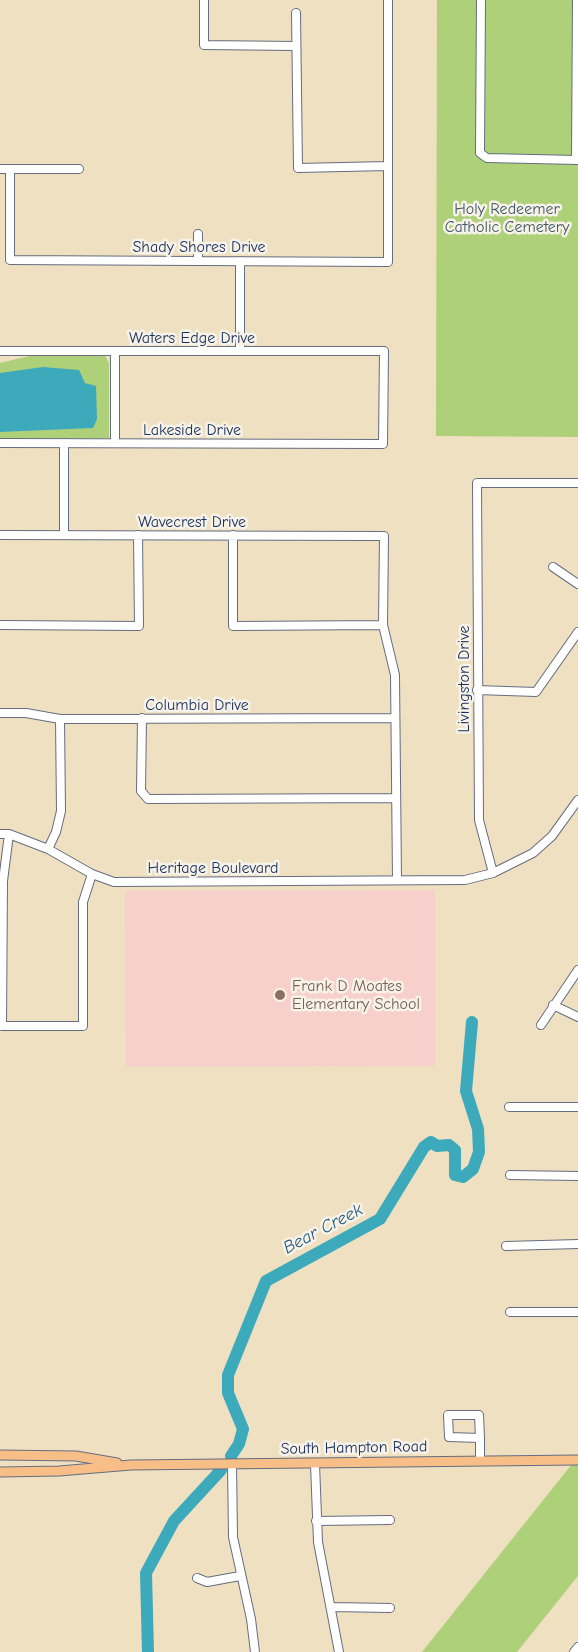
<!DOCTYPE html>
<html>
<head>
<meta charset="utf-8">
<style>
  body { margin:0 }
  canvas { display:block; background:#eee0c0 }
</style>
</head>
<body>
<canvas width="578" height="1652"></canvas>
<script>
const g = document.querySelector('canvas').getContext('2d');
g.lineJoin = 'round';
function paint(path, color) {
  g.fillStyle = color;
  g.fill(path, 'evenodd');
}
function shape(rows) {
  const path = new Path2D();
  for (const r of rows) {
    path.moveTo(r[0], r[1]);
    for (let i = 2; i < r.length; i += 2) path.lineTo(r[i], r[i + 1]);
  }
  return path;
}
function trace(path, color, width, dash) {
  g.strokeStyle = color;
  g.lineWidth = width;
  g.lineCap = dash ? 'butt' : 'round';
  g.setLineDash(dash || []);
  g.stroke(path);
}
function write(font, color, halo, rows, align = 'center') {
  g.font = font + ' "Comic Neue",sans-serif';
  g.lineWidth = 5;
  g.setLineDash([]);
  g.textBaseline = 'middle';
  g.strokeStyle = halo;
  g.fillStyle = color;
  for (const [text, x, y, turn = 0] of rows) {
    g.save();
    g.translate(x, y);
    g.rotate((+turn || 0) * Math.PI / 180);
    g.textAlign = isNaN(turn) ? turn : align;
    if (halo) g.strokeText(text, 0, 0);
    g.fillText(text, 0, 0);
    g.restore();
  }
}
paint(shape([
  [435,890,435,1066,126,1067,125,891]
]), '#f7d0cb');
paint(shape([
  [437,0,578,0,578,437,436,436],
  [105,355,109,363,109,438,0,438,0,363,29,356],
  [572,1464,578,1464,578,1576,517,1652,422,1652]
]), '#aed079');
paint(shape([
  [43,367,79,370,85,383,96,386,97,419,93,428,0,432,0,373]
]), '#3daabc');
trace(shape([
  [231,1456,239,1444,243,1429,228,1393,228,1375,266,1281,380,1219,424,1147,431,1142,437,1146,449,1145,455,1150,455,1175,463,1177,473,1169,479,1152,478,1129,466,1091,472,1022],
  [148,1652,146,1573,174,1521,221,1470]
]), '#3daabc', 12);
const minor = shape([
  [204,0,204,45,296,46],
  [481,0,480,153,487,158,578,160],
  [296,13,298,168,388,166],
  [576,160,577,0],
  [0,169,79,169],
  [10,169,10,260,388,262,388,0],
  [198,261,198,234],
  [240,261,240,351],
  [0,351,384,351,383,444,0,443],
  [115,443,115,351],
  [0,535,384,536,383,625,395,675,397,880],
  [64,535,64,443],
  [233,535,233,626,383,625],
  [553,567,578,584],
  [0,625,139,626,138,535],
  [477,690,536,692,578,632],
  [0,713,26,713,60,719,395,718],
  [142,718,141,791,148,799,396,798],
  [0,834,9,834,48,849,92,874,114,882,465,880,493,873,533,853,552,836,578,800],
  [9,834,3,881,2,1026,83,1026,83,902,92,874],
  [48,849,56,832,61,811,60,719],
  [493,873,479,820,477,483,578,483],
  [553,1005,578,1017],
  [541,1025,578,970],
  [509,1107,578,1107],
  [510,1175,578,1176],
  [506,1246,578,1244],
  [510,1312,578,1312],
  [480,1438,449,1437,448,1415,479,1415,480,1438,480,1461],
  [232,1464,233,1537,251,1619,255,1652],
  [315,1464,318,1542,339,1652],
  [316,1521,390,1520],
  [197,1578,207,1582,240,1576],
  [332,1607,390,1608],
  [574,1652,578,1647]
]);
const major = shape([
  [0,1455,76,1456,117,1463],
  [0,1472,59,1471,131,1465,578,1460]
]);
trace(minor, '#656d80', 10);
trace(major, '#656d80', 11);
trace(minor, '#fff', 8);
trace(major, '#f7be87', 9);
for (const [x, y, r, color] of [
  [280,995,6,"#8d6e63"]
]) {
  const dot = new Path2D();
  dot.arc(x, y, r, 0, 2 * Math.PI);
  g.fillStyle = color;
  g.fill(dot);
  trace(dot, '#f7f3e8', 2);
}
write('16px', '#405765', '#f7f3e8', [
  ["Holy Redeemer",507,209],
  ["Catholic Cemetery",507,227]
]);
write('16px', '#1b2f5e', '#f7f3e8', [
  ["Shady Shores Drive",199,247],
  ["Waters Edge Drive",192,338],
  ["Lakeside Drive",192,430],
  ["Wavecrest Drive",192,522],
  ["Livingston Drive",464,679,-90],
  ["Columbia Drive",197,705],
  ["Heritage Boulevard",213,868],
  ["South Hampton Road",354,1448,-1]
]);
write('16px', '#785e54', '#f7f3e8', [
  ["Frank D Moates",292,986],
  ["Elementary School",292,1004]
], 'left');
write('italic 18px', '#275a7f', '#f7f3e8', [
  ["Bear Creek",323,1229,-28]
]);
</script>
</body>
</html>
